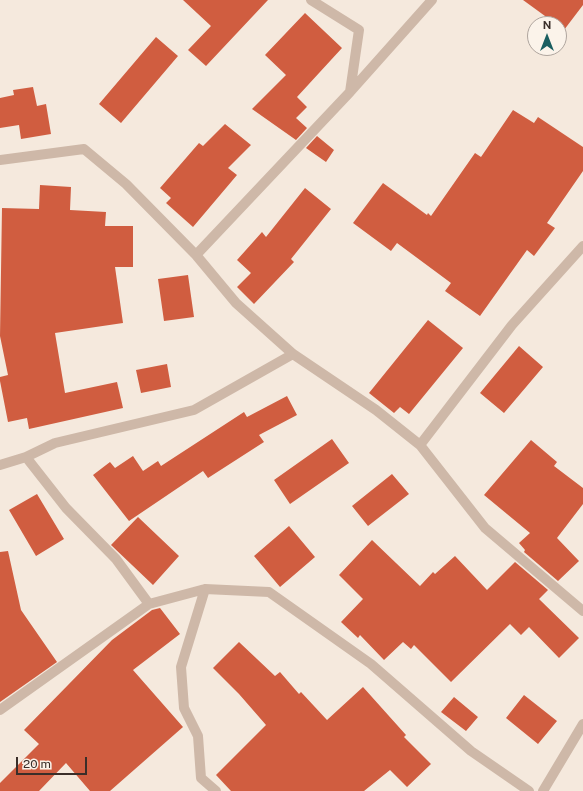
<!DOCTYPE html>
<html>
<head>
<meta charset="utf-8">
<style>
  body { margin:0 }
  #map { position:relative; width:583px; height:791px; overflow:hidden; background:#f5e9dd; font-family:"Public Sans",sans-serif }
  canvas { display:block }
  .north { position:absolute; left:527px; top:16px; width:40px; height:40px; box-sizing:border-box; background:#fbf3ea; border:1px solid #aea49d; border-radius:50%; rotate:0deg; font-size:11px; font-weight:700; line-height:16px; text-align:center; color:#3a2e29 }
  .north::after { content:''; display:block; margin:auto; width:14px; height:18px; background:#1a5e60; clip-path:polygon(50% 0,100% 100%,50% 72%,0 100%) }
  .scale { position:absolute; left:16px; top:757px; width:71px; height:18px; box-sizing:border-box; border:2px solid #3a2e29; border-top:0; padding-left:5px; font-size:12px; line-height:14px; white-space:nowrap; color:#3a2e29; -webkit-text-stroke:3px #fbf3ea; paint-order:stroke }
</style>
</head>
<body>
<div id="map">
<canvas width="583" height="791"></canvas>
<div class="north">N</div>
<div class="scale">20 m</div>
</div>
<script>
const g = document.querySelector('canvas').getContext('2d');
g.lineJoin = 'round';
function paint(path, color) {
  g.fillStyle = color;
  g.fill(path, 'evenodd');
}
function shape(rows) {
  const path = new Path2D();
  for (const r of rows) {
    path.moveTo(r[0], r[1]);
    for (let i = 2; i < r.length; i += 2) path.lineTo(r[i], r[i + 1]);
  }
  return path;
}
function trace(path, color, width, dash) {
  g.strokeStyle = color;
  g.lineWidth = width;
  g.lineCap = dash ? 'butt' : 'round';
  g.setLineDash(dash || []);
  g.stroke(path);
}
paint(shape([
  [183,0,268,0,206,66,188,50,211,26],
  [523,0,583,0,583,5,564,30,559,26,559,24,556,24],
  [305,13,342,48,297,97,307,107,296,118,307,128,296,140,252,109,286,75,265,55],
  [156,37,178,56,121,123,99,104],
  [33,87,37,106,46,104,51,134,21,139,19,125,0,128,0,98,14,95,13,90],
  [513,110,534,123,538,117,583,147,583,171,547,223,555,228,534,256,527,250,480,316,445,291,451,283,397,243,391,251,353,223,383,183,427,215,428,213,431,216,475,153,481,157],
  [225,124,251,145,228,168,237,175,193,227,166,203,171,198,160,188,199,143,203,146],
  [317,136,334,150,326,162,306,148],
  [40,185,71,187,70,210,106,212,105,226,133,226,133,267,115,267,123,323,55,333,65,393,117,382,123,408,29,429,27,418,8,422,0,381,0,377,8,375,0,336,2,208,39,209],
  [305,188,331,209,291,259,294,262,254,304,237,287,251,273,237,260,262,232,266,237],
  [188,275,194,317,164,321,158,279],
  [428,320,463,348,409,414,400,407,394,413,369,393],
  [519,346,543,367,504,413,480,393],
  [167,364,171,387,141,393,136,370],
  [287,396,297,415,259,435,264,442,208,478,203,471,129,521,93,475,110,462,115,468,133,456,143,471,158,461,161,466,244,412,247,417],
  [332,439,349,463,290,504,274,480],
  [531,440,557,462,554,466,583,488,583,504,557,538,579,561,558,581,524,552,525,550,519,543,530,533,484,495],
  [392,474,409,494,368,526,352,506],
  [37,494,64,539,36,556,9,510],
  [138,517,179,556,153,585,111,545],
  [289,526,315,557,280,587,254,556],
  [372,540,420,586,433,572,435,574,455,556,487,590,515,562,548,590,539,599,579,638,559,658,529,627,521,635,510,624,451,682,414,645,411,649,403,642,384,660,360,635,358,638,341,622,363,599,339,575],
  [8,551,21,610,57,662,0,702,0,552],
  [160,608,180,634,133,670,183,727,110,791,90,791,66,763,39,791,0,791,0,783,39,744,24,730,112,640,152,610],
  [239,642,275,676,280,672,299,694,301,692,327,720,363,687,406,735,404,737,431,764,407,787,390,770,364,791,231,791,216,775,266,725,239,694,213,668],
  [524,695,557,721,538,744,506,718],
  [454,697,478,717,466,731,441,712]
]), '#d05d40');
trace(shape([
  [311,0,359,30,350,92],
  [0,160,84,149,126,184,196,255,236,303,293,354,376,410,420,445,485,528,583,611],
  [196,255,350,92,432,0],
  [420,445,512,325,583,246],
  [26,457,66,508,116,559,149,604],
  [0,465,26,457,55,443,194,410,293,354],
  [205,589,181,667,184,708,198,736,201,778,216,791],
  [0,710,149,604,205,589,269,592,371,664,471,751,529,791],
  [543,791,583,724]
]), '#ceb8a8', 10);
</script>
</body>
</html>
